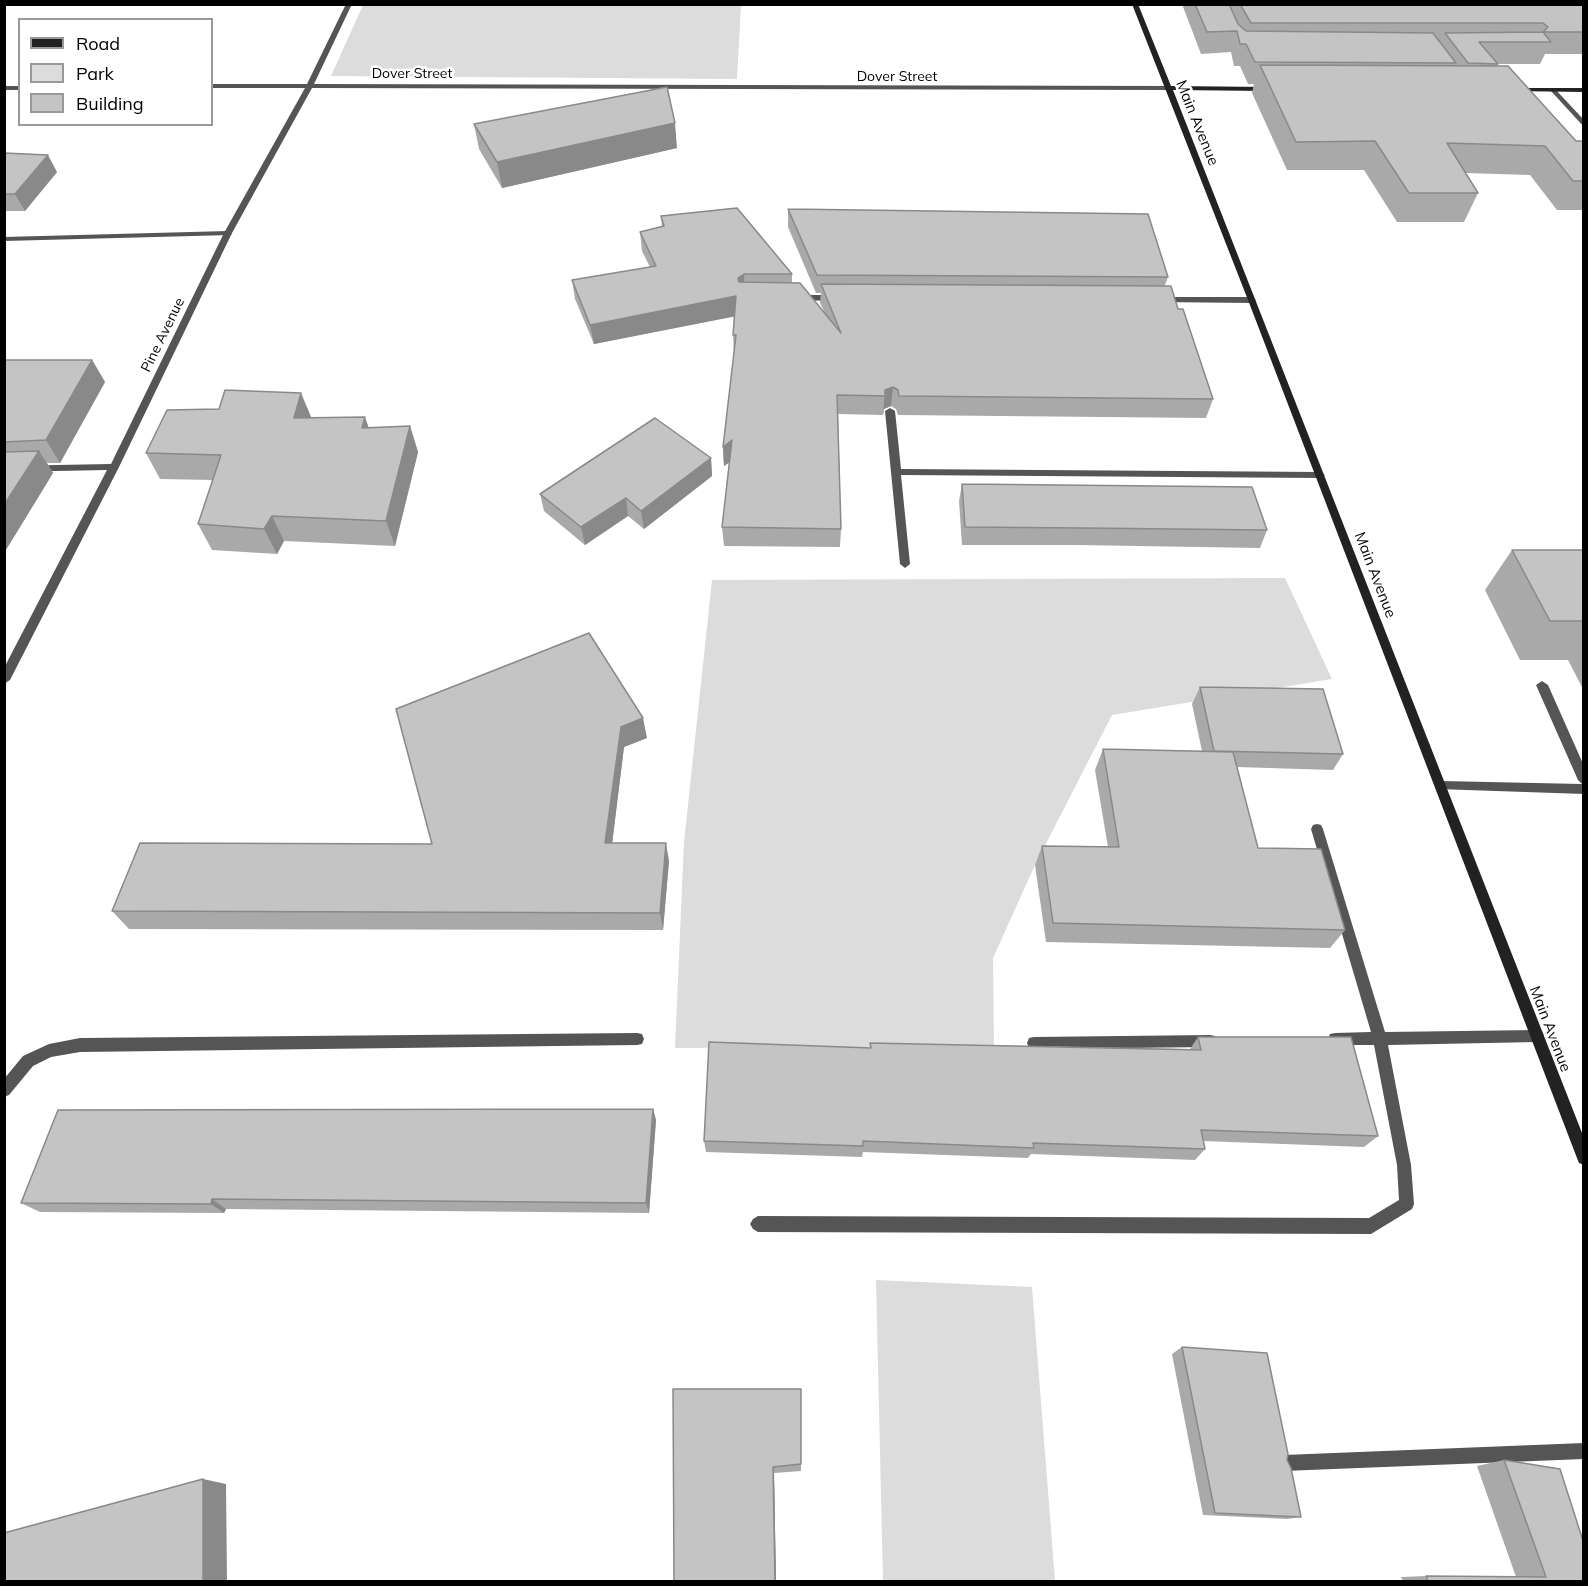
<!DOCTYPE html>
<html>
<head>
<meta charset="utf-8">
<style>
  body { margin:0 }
  #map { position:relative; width:1588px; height:1586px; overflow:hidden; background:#fff; font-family:Mulish,sans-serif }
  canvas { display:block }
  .frame { position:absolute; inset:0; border:6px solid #000; pointer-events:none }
  .legend { position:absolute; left:18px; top:18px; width:195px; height:108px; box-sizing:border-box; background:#fff; border:2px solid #999; margin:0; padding:8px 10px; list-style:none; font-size:18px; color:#000 }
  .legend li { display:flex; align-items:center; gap:12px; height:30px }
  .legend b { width:30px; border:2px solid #999 }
</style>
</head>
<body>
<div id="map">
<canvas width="1588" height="1586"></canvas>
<div class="frame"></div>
<ul class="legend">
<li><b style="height:8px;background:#222"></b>Road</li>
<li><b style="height:16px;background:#dcdcdc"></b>Park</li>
<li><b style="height:16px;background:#c4c4c4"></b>Building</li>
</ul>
</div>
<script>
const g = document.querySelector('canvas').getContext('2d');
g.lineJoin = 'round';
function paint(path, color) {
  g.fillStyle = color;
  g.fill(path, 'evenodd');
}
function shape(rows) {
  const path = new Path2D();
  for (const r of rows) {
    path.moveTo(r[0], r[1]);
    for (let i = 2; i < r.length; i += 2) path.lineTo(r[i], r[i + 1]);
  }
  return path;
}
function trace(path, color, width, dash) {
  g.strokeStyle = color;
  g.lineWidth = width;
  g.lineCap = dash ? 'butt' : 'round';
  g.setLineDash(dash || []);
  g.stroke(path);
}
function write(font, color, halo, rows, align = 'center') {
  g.font = font + ' Mulish,sans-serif';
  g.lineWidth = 5;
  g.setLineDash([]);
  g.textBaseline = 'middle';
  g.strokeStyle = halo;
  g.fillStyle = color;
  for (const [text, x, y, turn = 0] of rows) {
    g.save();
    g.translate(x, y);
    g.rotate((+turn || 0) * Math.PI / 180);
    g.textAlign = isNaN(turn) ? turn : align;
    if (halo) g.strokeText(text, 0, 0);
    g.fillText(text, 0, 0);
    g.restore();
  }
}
paint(shape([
  [363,5,741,5,737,79,331,76],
  [1285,578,1332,679,1112,715,1035,865,993,958,994,1047,675,1048,684,842,712,580],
  [876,1280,1032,1287,1055,1581,883,1581]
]), '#dcdcdc');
paint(shape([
  [1551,89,1555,89,1584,120,1584,127,1551,91,1551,89],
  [228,231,232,233,231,235,4,241,4,237,228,231],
  [797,295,837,295,841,298,837,301,794,300,794,296,797,295],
  [1160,297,1252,297,1256,300,1252,303,1157,302,1156,300,1160,297],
  [890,408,895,411,901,469,1320,472,1325,475,1320,478,901,475,910,564,905,568,900,564,885,411,890,408],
  [1542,681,1548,685,1584,766,1584,794,1437,789,1435,786,1437,783,1441,781,1582,784,1578,780,1536,685,1542,681],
  [1317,824,1321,825,1323,829,1385,1032,1537,1030,1542,1031,1544,1036,1542,1041,1537,1042,1388,1045,1411,1165,1414,1204,1412,1209,1371,1234,758,1232,753,1229,750,1224,753,1219,758,1216,1369,1218,1399,1200,1397,1165,1374,1045,1335,1045,1330,1044,1328,1039,1330,1034,1335,1033,1371,1032,1311,829,1313,825,1317,824],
  [637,1033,642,1034,644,1039,642,1044,637,1045,80,1052,51,1057,33,1066,9,1095,4,1097,4,1079,23,1056,49,1044,80,1038,637,1033],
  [1210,1035,1215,1036,1217,1041,1215,1046,1210,1047,1034,1049,1029,1048,1027,1043,1029,1038,1034,1037,1210,1035],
  [1584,1443,1584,1459,1284,1471,1278,1469,1276,1463,1278,1457,1284,1455,1584,1443]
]), '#555');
paint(shape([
  [346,4,352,4,314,84,1167,86,1170,88,1167,90,312,88,232,233,119,467,10,680,4,684,4,668,107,470,4,472,4,466,111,464,224,233,305,88,212,88,212,84,307,84,346,4],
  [4,86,20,86,20,90,4,90,4,86]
]), '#555');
paint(shape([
  [1132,4,1138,4,1171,86,1268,87,1271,89,1268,91,1173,90,1584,1138,1584,1165,1579,1163,1577,1158,1248,300,1132,4],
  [1513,88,1584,88,1584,92,1511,91,1510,90,1513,88]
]), '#222');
paint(shape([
  [1182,4,1584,4,1584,54,1545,54,1540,64,1498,64,1497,66,1576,141,1584,141,1584,210,1557,210,1530,175,1465,173,1478,193,1464,222,1397,222,1364,170,1287,170,1252,93,1254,84,1248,84,1240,66,1234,66,1231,52,1201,54],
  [474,124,677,148,502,188,479,149],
  [4,153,57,172,25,211,4,211],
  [788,209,1168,277,1165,285,1178,309,1213,399,1206,418,898,415,896,409,891,406,884,409,883,415,838,414,841,529,840,547,724,546,722,527,729,462,724,466,723,447,734,354,733,335,734,316,594,344,575,299,572,280,650,267,642,251,640,232,662,227,661,216,792,274,792,283,825,313,820,303,821,293,816,293,788,227],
  [4,360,92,360,105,382,60,463,47,463,53,473,4,553],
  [311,418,369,428,410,426,418,452,395,546,284,541,277,554,212,550,198,524,213,480,160,479,146,453],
  [711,458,712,476,644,529,628,516,585,545,544,511,540,494],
  [962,484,1267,530,1260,548,1077,545,962,545,959,501],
  [1512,550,1584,550,1584,691,1568,660,1520,660,1485,590],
  [1200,687,1343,754,1333,770,1237,767,1258,848,1345,930,1330,948,1046,942,1035,865,1042,846,1108,847,1095,770,1103,749,1202,751,1192,704],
  [396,709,647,738,624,747,612,843,669,861,663,930,129,929,112,911,432,844],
  [1198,1037,1378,1136,1364,1147,1203,1141,1205,1149,1195,1160,1031,1154,1028,1158,863,1152,862,1157,706,1152,704,1141,870,1048,870,1043,1190,1049],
  [653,1109,656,1120,649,1213,226,1209,224,1213,40,1212,21,1203],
  [1182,1347,1287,1460,1301,1517,1287,1519,1203,1515,1172,1354],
  [673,1389,801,1464,801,1471,774,1473,776,1581,674,1581],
  [1504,1460,1584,1581,1403,1581,1401,1577,1426,1576,1516,1577,1477,1466]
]), '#a9a9a9');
paint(shape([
  [675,123,677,148,502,188,497,162],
  [48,155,57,172,25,211,15,194],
  [744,274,745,293,738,278],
  [736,296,737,316,594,344,590,325],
  [92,360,105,382,60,463,46,440],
  [893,387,891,406,884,409,883,415,885,390],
  [301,393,312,419,294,418],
  [365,417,374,443,362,428],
  [410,426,418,452,395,546,386,521],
  [732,440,733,460,724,466,723,447],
  [39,451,53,473,4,553,4,505],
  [711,458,712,476,644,529,641,511],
  [626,498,628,516,585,545,581,527],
  [272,516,284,541,277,554,264,529],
  [643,718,647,738,624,747,610,861,605,843,621,727],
  [666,843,669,861,663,930,660,913],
  [653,1109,656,1120,649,1213,646,1203],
  [212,1199,226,1209,224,1213,211,1204],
  [773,1467,774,1473,776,1581,775,1581],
  [203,1479,226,1484,227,1581,203,1581]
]), '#898989');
const building = shape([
  [1195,4,1229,4,1238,24,1246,31,1433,33,1456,63,1255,62,1246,44,1240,44,1237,31,1207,32,1195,4],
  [1240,4,1584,4,1584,32,1543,32,1551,42,1479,42,1498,64,1468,63,1445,33,1543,32,1548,27,1543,23,1251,23,1240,4],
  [1260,65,1508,66,1576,141,1584,141,1584,181,1573,181,1545,146,1447,143,1478,193,1409,193,1375,141,1296,142,1260,65],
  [667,87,675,123,497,162,474,124,667,87],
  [4,153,48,155,15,194,4,194,4,153],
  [737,208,792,274,744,274,738,278,739,282,800,283,841,333,821,284,1171,286,1178,309,1183,309,1213,399,899,396,898,390,893,387,885,390,885,396,837,395,841,529,722,527,732,440,723,447,736,335,733,335,736,296,590,325,572,280,656,266,640,232,664,226,661,216,737,208],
  [788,209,1148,214,1168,277,817,275,788,209],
  [4,360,92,360,46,440,4,442,4,360],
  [225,390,301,393,294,418,365,417,362,428,410,426,386,521,272,516,264,529,198,524,221,455,146,453,167,410,219,409,225,390],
  [655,418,711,458,641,511,626,498,581,527,540,494,655,418],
  [39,451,4,505,4,452,39,451],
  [962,484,1252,487,1267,530,1082,528,965,527,962,484],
  [1512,550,1584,550,1584,621,1550,621,1512,550],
  [589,633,643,718,621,727,605,843,666,843,660,913,112,911,140,843,432,844,396,709,589,633],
  [1200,687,1323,689,1343,754,1214,751,1200,687],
  [1103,749,1233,752,1258,848,1321,849,1345,930,1053,923,1042,846,1119,847,1103,749],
  [1198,1037,1351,1037,1378,1136,1201,1130,1205,1149,1033,1143,1034,1148,863,1141,863,1146,704,1141,709,1042,871,1048,870,1043,1201,1050,1198,1037],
  [653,1109,646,1203,212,1199,211,1204,21,1203,58,1110,653,1109],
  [1182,1347,1267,1353,1288,1454,1287,1460,1291,1468,1301,1517,1215,1513,1182,1347],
  [673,1389,801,1389,801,1464,773,1467,775,1581,674,1581,673,1389],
  [1504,1460,1560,1469,1584,1544,1584,1581,1428,1581,1426,1576,1546,1577,1504,1460],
  [203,1479,203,1581,4,1581,4,1533,203,1479]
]);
paint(building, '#c4c4c4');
trace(building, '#898989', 1.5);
write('14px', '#000', '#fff', [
  ["Dover Street",412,74],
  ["Dover Street",897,77],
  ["Pine Avenue",163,335,-64]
]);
write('15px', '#000', '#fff', [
  ["Main Avenue",1197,123,68],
  ["Main Avenue",1375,575,69],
  ["Main Avenue",1550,1029,69]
]);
</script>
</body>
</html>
